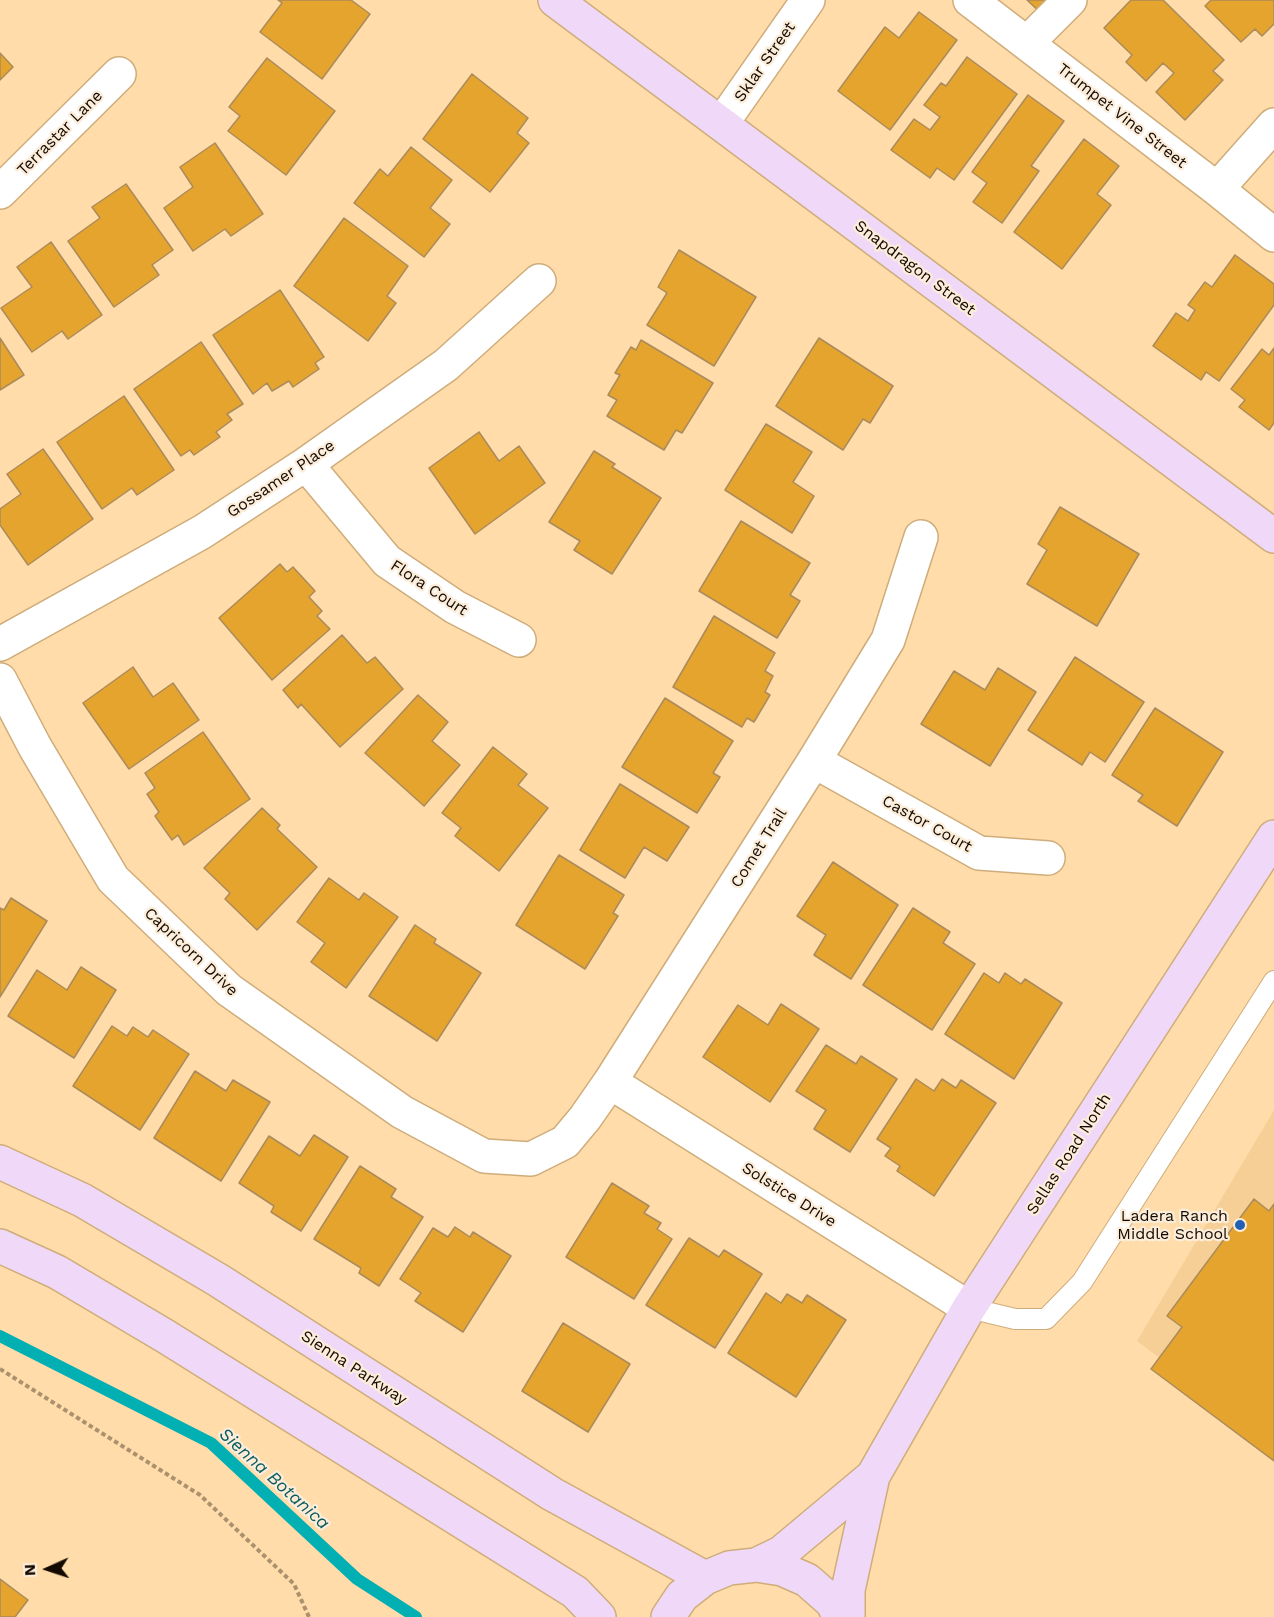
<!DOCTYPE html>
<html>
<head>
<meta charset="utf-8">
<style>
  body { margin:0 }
  #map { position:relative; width:1274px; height:1617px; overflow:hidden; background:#ffdca9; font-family:"Work Sans",sans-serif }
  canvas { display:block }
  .north { position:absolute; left:18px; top:1539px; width:60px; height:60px; -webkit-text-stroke:4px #fbedd9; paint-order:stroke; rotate:267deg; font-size:16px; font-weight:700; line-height:24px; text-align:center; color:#140900 }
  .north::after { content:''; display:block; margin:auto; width:21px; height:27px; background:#140900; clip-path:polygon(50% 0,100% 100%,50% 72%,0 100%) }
</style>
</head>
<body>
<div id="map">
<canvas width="1274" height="1617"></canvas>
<div class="north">N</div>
</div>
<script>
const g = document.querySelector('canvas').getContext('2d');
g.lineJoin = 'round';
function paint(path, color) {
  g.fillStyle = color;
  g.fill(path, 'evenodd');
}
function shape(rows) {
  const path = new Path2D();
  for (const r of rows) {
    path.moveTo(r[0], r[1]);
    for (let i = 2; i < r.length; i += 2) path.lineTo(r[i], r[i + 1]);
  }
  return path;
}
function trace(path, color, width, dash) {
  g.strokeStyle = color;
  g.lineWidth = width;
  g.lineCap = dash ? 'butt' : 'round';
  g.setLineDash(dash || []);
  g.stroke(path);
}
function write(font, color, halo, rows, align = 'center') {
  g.font = font + ' "Work Sans",sans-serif';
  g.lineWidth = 4.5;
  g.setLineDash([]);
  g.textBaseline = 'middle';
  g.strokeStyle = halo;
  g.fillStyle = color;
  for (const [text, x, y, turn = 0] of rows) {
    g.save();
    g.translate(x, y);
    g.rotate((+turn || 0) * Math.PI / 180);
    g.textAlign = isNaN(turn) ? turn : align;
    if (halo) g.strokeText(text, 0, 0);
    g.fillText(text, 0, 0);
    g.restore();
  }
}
paint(shape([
  [1274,1110,1274,1443,1137,1341]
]), '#f6cf96');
trace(shape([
  [0,1336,211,1443,357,1579,416,1617]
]), '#02b0b3', 12);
const building = shape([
  [278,0,351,0,370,14,322,79,260,32,282,3,278,0],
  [1027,0,1057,0,1043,15,1027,0],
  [1131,0,1163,0,1224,60,1213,71,1223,80,1185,120,1156,92,1174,73,1163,63,1146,81,1126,62,1132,55,1104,28,1131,0],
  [1211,0,1274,0,1274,24,1262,36,1255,29,1241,42,1205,6,1211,0],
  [919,12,957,40,890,130,838,91,885,27,899,38,919,12],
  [0,53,13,67,0,80,0,53],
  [967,57,1017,94,954,180,937,168,930,178,891,150,914,119,930,130,940,117,924,105,941,83,946,86,967,57],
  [267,58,335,111,286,175,228,131,240,116,229,107,267,58],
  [472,74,528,118,517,133,529,143,490,192,423,139,472,74],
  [1028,95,1064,121,1031,166,1039,171,1002,223,973,202,987,183,972,172,1028,95],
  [1084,139,1119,166,1097,194,1111,205,1062,269,1014,232,1084,139],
  [215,143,263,214,231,236,225,229,193,251,164,208,193,187,180,167,215,143],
  [411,147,452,180,430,208,450,224,424,257,354,203,380,169,388,176,411,147],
  [126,184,173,250,152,265,159,275,114,307,68,241,100,218,92,207,126,184],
  [344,218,408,266,387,296,396,303,368,341,294,286,344,218],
  [51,242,102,315,68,339,62,331,32,352,1,308,32,287,17,267,51,242],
  [679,250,756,297,714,366,647,325,667,293,658,287,679,250],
  [1235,255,1274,284,1274,305,1219,381,1206,372,1201,380,1153,346,1176,313,1188,321,1195,310,1188,305,1205,282,1212,287,1235,255],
  [280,290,324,357,315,363,319,369,293,387,289,381,272,391,267,383,253,394,213,335,280,290],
  [0,338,24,375,0,390,0,338],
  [819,338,893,386,870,423,863,419,843,450,776,406,819,338],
  [641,340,713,383,682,433,676,430,664,450,607,416,617,400,608,395,620,375,615,373,631,347,636,350,641,340],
  [201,342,243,404,227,414,232,420,216,432,220,437,194,455,190,450,181,456,134,389,201,342],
  [1274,348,1274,423,1269,430,1239,407,1245,400,1231,389,1262,349,1269,355,1274,348],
  [124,396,174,470,137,495,132,488,102,509,57,442,124,396],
  [766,424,812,452,793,482,814,496,792,533,725,490,766,424],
  [479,432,499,461,519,446,545,483,475,534,429,468,479,432],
  [43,449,93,519,28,565,0,525,0,509,21,494,7,474,43,449],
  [594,451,615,464,612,467,661,498,612,574,574,550,580,541,549,522,594,451],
  [1060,507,1139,554,1097,626,1027,584,1047,550,1038,544,1060,507],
  [741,521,810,563,790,595,800,601,777,638,699,591,741,521],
  [280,564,287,572,293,567,315,591,309,597,322,611,317,616,330,629,272,680,219,618,280,564],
  [714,616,775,653,765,671,773,676,765,692,770,695,754,722,747,718,742,727,673,687,714,616],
  [342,635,367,663,375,657,403,689,340,747,301,704,298,708,283,690,342,635],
  [1075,657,1144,702,1105,762,1090,752,1082,765,1028,730,1075,657],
  [133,667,153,697,173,683,199,720,129,769,83,703,133,667],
  [998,668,1036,692,990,766,921,724,954,671,985,690,998,668],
  [418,695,448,722,432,741,460,765,424,806,365,753,418,695],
  [665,698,733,741,713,773,720,777,697,813,622,767,665,698],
  [1155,708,1223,752,1177,826,1138,801,1143,795,1112,775,1155,708],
  [203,732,250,799,184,845,178,835,172,840,155,816,159,812,147,794,155,788,145,773,203,732],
  [493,747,527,774,518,785,548,808,499,871,455,836,461,828,442,813,493,747],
  [620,784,689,827,667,861,644,847,625,878,580,850,620,784],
  [262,808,280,825,277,829,317,867,257,930,225,899,230,893,204,868,262,808],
  [559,855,624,895,613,913,618,916,585,969,516,925,559,855],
  [833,862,898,905,851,979,814,955,826,935,797,916,833,862],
  [329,878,359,900,364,893,398,917,346,988,311,962,325,943,297,922,329,878],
  [11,898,47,921,0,997,0,908,4,910,11,898],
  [913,908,950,932,943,943,975,964,932,1030,863,985,913,908],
  [415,925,436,939,434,943,481,973,437,1041,369,996,415,925],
  [81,967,116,990,74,1058,8,1016,37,970,67,990,81,967],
  [984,973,999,983,1005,973,1021,984,1025,979,1062,1003,1014,1079,945,1034,984,973],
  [781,1004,819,1029,770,1102,703,1057,738,1005,768,1025,781,1004],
  [112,1026,127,1036,133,1027,148,1037,153,1030,189,1054,140,1130,73,1086,112,1026],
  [826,1045,856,1064,861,1056,897,1079,850,1152,814,1129,826,1110,796,1091,826,1045],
  [195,1071,226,1091,233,1080,270,1102,221,1181,154,1138,195,1071],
  [916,1079,934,1091,942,1079,956,1088,961,1080,996,1103,934,1196,897,1171,900,1166,885,1156,891,1148,877,1139,916,1079],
  [314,1135,348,1157,301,1231,271,1212,274,1206,239,1183,269,1136,300,1156,314,1135],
  [360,1166,396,1189,391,1197,423,1217,379,1286,359,1273,361,1268,314,1239,360,1166],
  [612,1183,649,1206,644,1213,661,1223,657,1229,672,1239,634,1299,566,1257,612,1183],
  [1254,1199,1269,1211,1274,1204,1274,1461,1151,1369,1182,1327,1167,1316,1254,1199],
  [455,1227,470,1237,473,1232,511,1256,463,1332,415,1301,421,1293,400,1279,433,1228,448,1237,455,1227],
  [689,1238,719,1257,724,1250,762,1274,715,1348,646,1305,689,1238],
  [766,1293,781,1303,787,1294,802,1303,807,1295,846,1320,796,1397,728,1353,766,1293],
  [563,1323,630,1364,588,1432,522,1391,563,1323],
  [0,1579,28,1600,15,1617,0,1617,0,1579]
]);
paint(building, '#e5a42e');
trace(building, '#ab8b5b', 1.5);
const lane = shape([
  [969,1308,1015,1319,1046,1319,1082,1282,1274,981]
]);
const street = shape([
  [970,0,1217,189,1274,235],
  [1027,43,1070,0],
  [722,123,808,0],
  [1217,189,1274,125],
  [0,192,119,74],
  [306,464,387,561,455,607,519,640],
  [0,644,202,532,306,464,446,365,539,281],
  [0,680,35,747,113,879,229,990,402,1112,484,1156,531,1159,565,1142,585,1118,610,1082,814,761,888,640,921,537],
  [814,761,979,853,1048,858],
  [610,1082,969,1308]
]);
const secondary = shape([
  [555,0,1274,536],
  [0,1162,82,1200,218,1280,552,1494,705,1578],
  [0,1246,57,1272,165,1336,575,1592,599,1617],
  [756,1565,781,1553,873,1476],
  [668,1617,682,1596,705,1578,729,1568,756,1565,782,1569,807,1580,832,1602,840,1617],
  [848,1617,848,1590,873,1476,969,1308,1274,837]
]);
trace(lane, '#cead7b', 22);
trace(street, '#cead7b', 36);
trace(secondary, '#cead7b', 36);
trace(shape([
  [0,1369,200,1495,294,1584,309,1617]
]), '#ab916d', 4, [4.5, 3]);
trace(lane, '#fff', 20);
trace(street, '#fff', 33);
trace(secondary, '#f0d9f8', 33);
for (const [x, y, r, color] of [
  [1240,1225,6,"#2360b2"]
]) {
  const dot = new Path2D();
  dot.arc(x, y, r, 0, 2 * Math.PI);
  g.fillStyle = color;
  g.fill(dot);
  trace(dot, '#fbedd9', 2);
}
write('16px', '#140900', '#fbedd9', [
  ["Sklar Street",765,62,-55],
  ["Trumpet Vine Street",1122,116,38],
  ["Terrastar Lane",60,133,-45],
  ["Snapdragon Street",915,268,37],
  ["Gossamer Place",281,479,-34],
  ["Flora Court",429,588,33],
  ["Castor Court",927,824,29],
  ["Comet Trail",759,848,-58],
  ["Capricorn Drive",191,952,43],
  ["Sellas Road North",1069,1154,-57],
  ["Solstice Drive",789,1195,32],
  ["Sienna Parkway",354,1368,33]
]);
write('16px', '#140900', '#fbedd9', [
  ["Ladera Ranch",1228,1216],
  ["Middle School",1228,1234]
], 'right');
write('italic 18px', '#0b5c5e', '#fbedd9', [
  ["Sienna Botanica",274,1479,42]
]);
</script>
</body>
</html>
